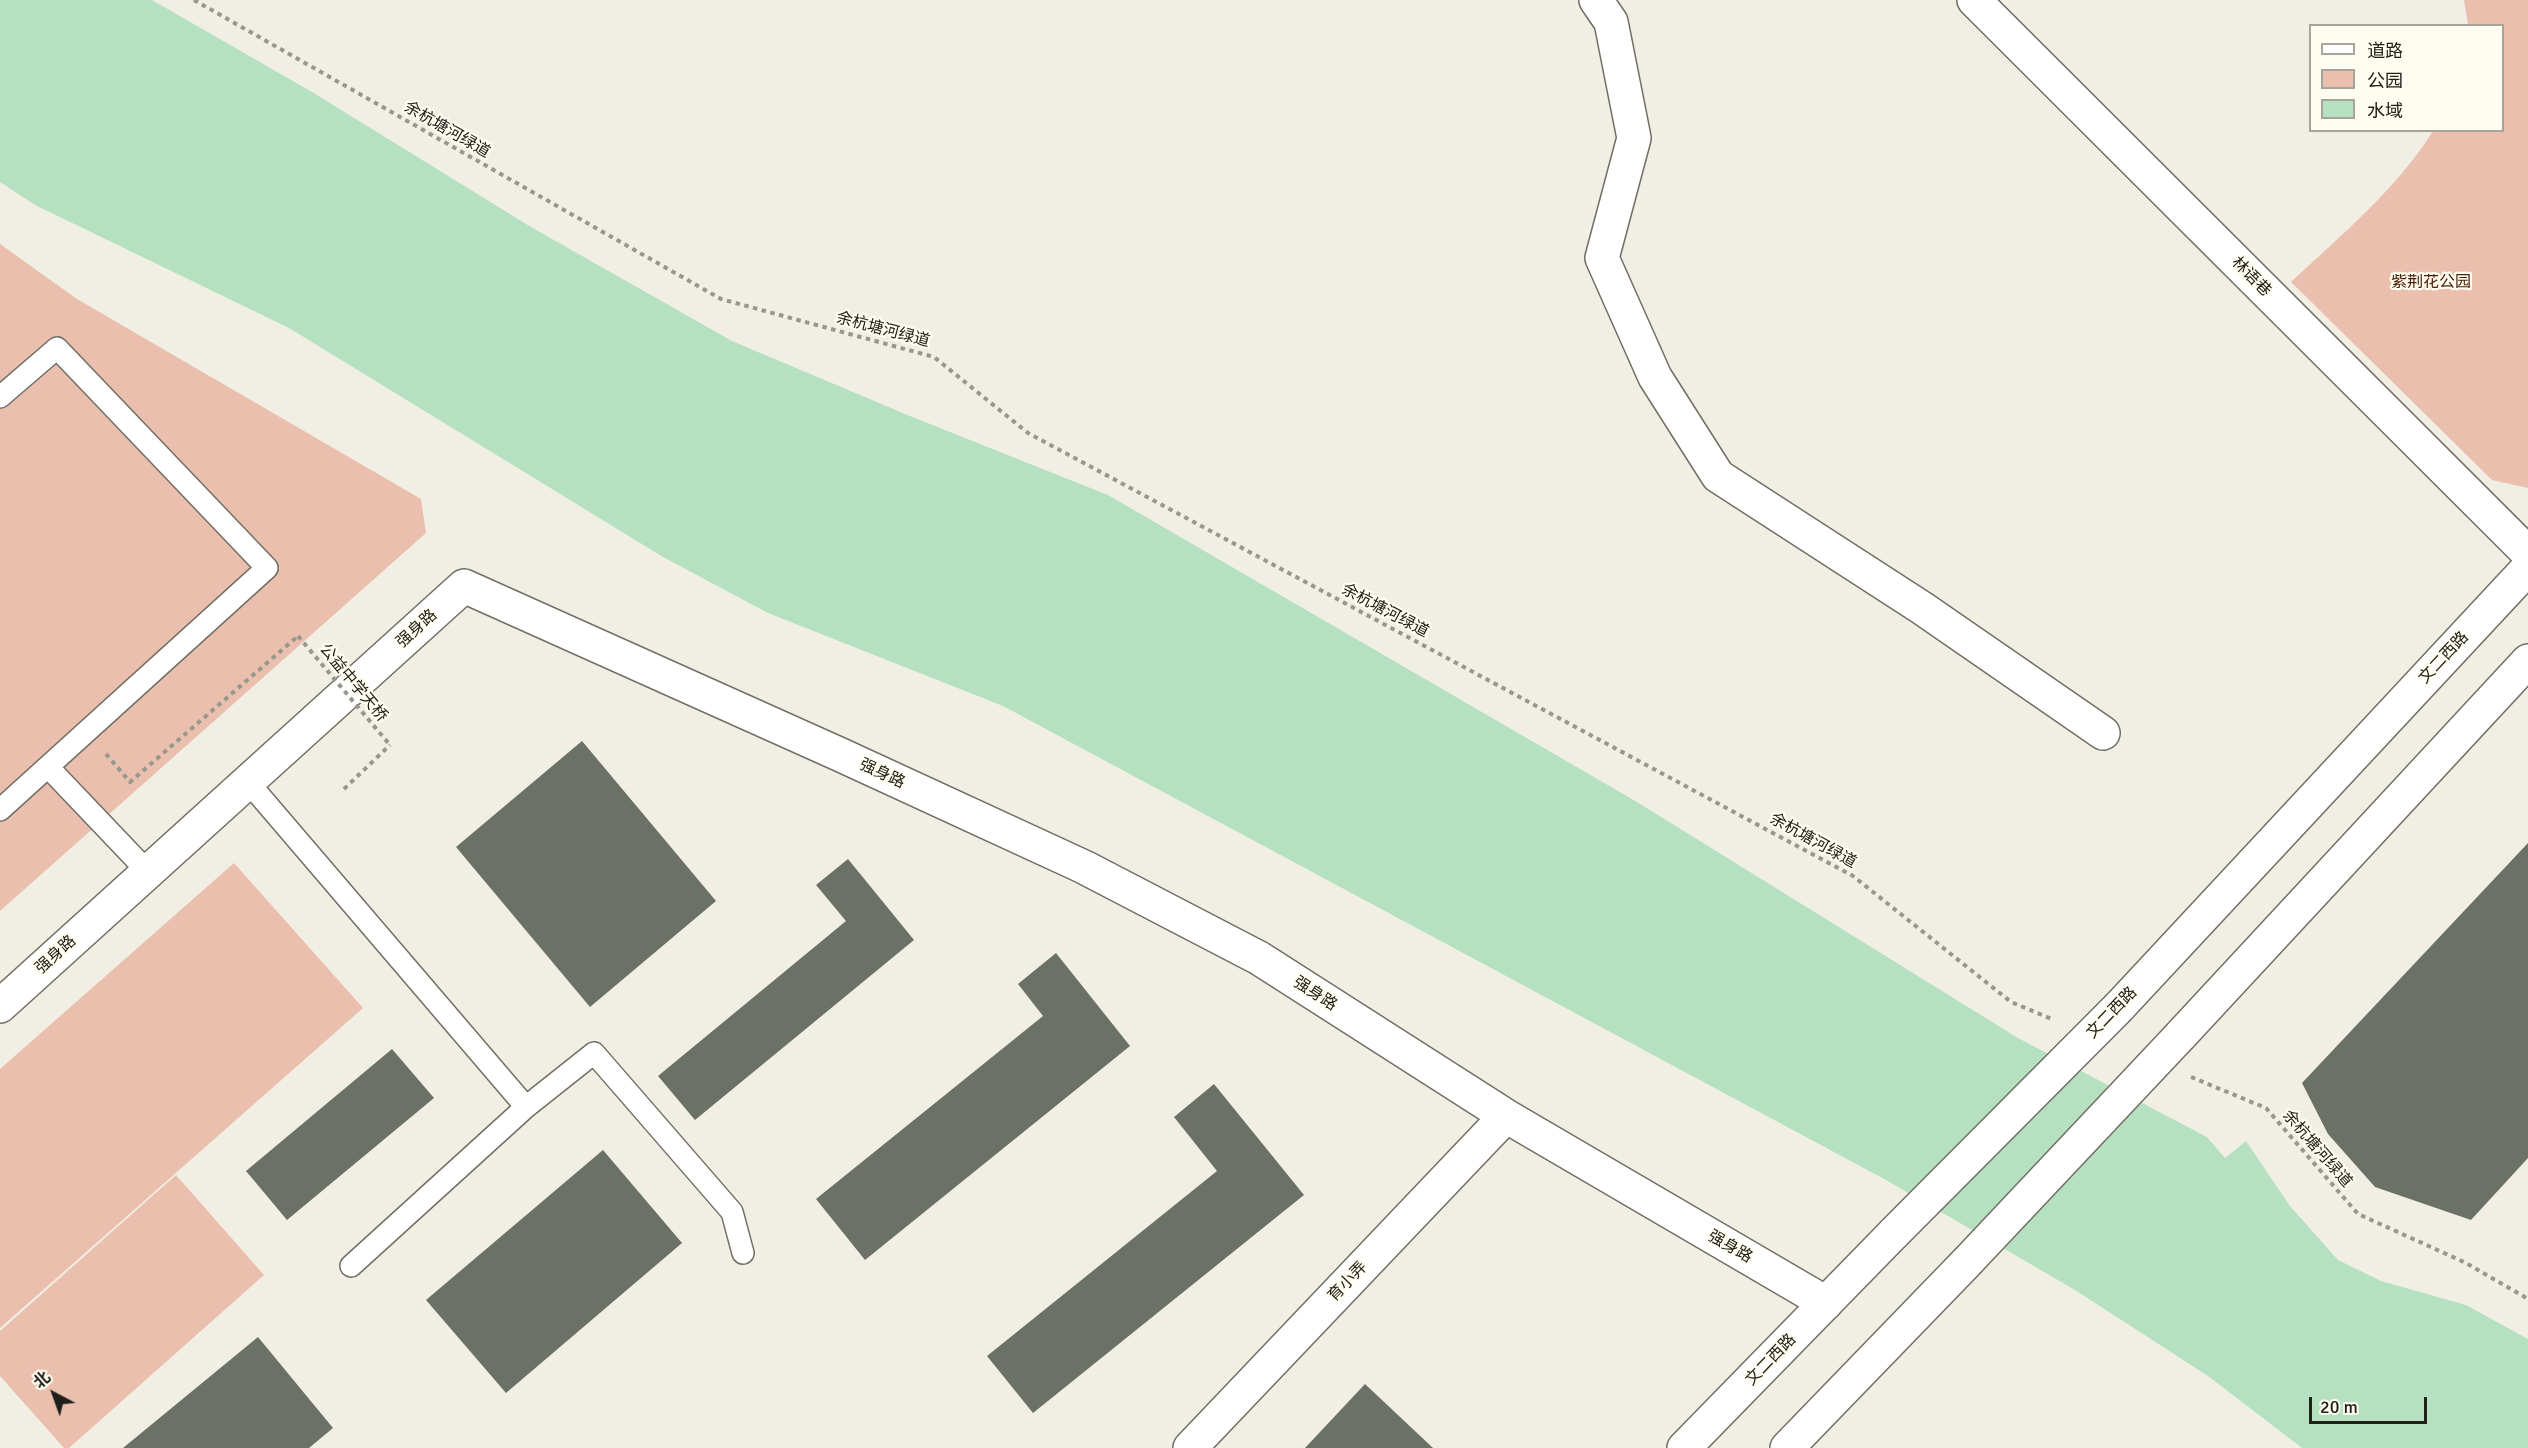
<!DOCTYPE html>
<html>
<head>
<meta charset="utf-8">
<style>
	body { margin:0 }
	#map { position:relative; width:2528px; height:1448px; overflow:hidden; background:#f1efe3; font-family:Signika,"Noto Sans SC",sans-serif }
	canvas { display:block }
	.legend { position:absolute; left:2309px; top:24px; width:195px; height:108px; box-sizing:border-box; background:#fffdf0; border:2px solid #a6a59b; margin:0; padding:8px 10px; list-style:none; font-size:18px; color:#20201b }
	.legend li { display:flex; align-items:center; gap:12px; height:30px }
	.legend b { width:30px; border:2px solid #a6a59b }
	.north { position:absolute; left:24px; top:1364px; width:60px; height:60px; -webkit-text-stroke:4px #fffdf0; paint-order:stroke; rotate:319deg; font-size:16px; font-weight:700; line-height:24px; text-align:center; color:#20201b }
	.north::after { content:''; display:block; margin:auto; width:21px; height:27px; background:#20201b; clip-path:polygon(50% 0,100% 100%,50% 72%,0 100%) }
	.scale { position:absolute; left:2309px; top:1397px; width:118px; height:27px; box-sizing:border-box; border:3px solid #20201b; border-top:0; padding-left:8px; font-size:18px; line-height:21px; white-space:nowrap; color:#20201b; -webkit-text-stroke:4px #fffdf0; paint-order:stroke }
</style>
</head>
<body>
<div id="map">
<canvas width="2528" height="1448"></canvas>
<ul class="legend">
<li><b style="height:8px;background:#fff"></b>道路</li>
<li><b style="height:16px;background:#eabfad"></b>公园</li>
<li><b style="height:16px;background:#b6e1c1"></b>水域</li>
</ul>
<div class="north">北</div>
<div class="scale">20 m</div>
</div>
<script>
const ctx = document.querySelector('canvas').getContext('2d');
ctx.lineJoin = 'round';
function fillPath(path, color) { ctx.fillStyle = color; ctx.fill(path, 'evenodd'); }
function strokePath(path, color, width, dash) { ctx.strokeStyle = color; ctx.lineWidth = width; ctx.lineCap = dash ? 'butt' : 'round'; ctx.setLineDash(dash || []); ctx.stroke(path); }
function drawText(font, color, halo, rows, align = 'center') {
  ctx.font = font + ' Signika,"Noto Sans SC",sans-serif'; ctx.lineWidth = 4.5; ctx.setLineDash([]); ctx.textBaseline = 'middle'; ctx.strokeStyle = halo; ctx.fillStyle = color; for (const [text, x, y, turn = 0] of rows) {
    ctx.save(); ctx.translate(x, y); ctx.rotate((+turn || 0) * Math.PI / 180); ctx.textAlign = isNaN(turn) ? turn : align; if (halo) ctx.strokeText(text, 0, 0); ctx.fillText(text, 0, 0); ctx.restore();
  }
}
const green = new Path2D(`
	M2464,0h64v488l-36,-8 -201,-198c50,-47 105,-92 142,-151l69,-1v-104l-34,-1z
	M0,244l77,55 344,200 5,34 -426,378z
	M234,863l129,145 -363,320v-259z
	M176,1175l88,100 -195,173h-5l-64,-72v-45z`);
const water = new Path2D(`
	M0,0h152l160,92 219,135 201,114 178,75 198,79 529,307 381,236 189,99 18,21 21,-17 44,65 48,54 43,21 85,24 62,34v109h-226l-94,-72 -133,-86 -189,-110 -883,-474 -235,-93 -105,-56 -374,-229 -254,-123 -35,-23z`);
const building = new Path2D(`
	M582,741l134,160 -126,106 -134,-160z
	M2528,843v315l-57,62 -96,-33 -47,-53 -26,-51z
	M848,859l66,81 -219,180 -37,-44 188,-155 -30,-36z
	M1056,953l74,93 -265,214 -49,-61 227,-183 -25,-32z
	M392,1049l42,49 -147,122 -41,-49z
	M1214,1084l90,111 -271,218 -46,-57 230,-185 -43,-54z
	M603,1150l79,93 -176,150 -80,-93z
	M258,1337l75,91 -24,20h-186z
	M1365,1384l68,64h-128z`);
const path = new Path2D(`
	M194,0l527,299 213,58 94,76 825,443 158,126 43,18
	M106,754l24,28 168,-146
	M344,789l46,-44
	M2191,1077l75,31 92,106 106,48 64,37`);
const service = new Path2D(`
	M0,397l57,-49 210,220 -267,242
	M48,767l100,105
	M248,782l278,325
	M351,1266l175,-159 68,-54 138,159 11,41`);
const minor = new Path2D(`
	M1596,0l15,22 23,116 -32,120 53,119 63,99 204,132 181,125
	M1974,0l554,553
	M0,1006l464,-420 377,169 243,112 175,91 247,158 320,187
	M1190,1448l316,-332`);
const secondary = new Path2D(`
	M2119,1007l409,-439
	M2180,1036l348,-375
	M1684,1448l211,-216
	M1787,1448l180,-186`);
const pathBridge = new Path2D(`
	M298,636l92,109`);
const secondaryBridge = new Path2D(`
	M1895,1232l224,-225
	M1967,1262l213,-226`);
const streetNames = [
	["余杭塘河绿道",447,130,30],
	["林语巷",2251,277,45],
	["余杭塘河绿道",883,330,15],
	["余杭塘河绿道",1385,611,28],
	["强身路",417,629,-42],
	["文二西路",2444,658,-47],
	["公益中学天桥",353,683,50],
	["强身路",882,774,25],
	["余杭塘河绿道",1813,841,29],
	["强身路",56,955,-42],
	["强身路",1315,994,33],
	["文二西路",2112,1013,-46],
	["余杭塘河绿道",2317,1149,49],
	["强身路",1730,1247,30],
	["育小弄",1348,1282,-46],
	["文二西路",1771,1360,-46]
];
const parkNames = [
	["紫荆花公园",2431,283]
];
fillPath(green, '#eabfad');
fillPath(water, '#b6e1c1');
fillPath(building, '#6c7167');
strokePath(service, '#716f64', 24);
strokePath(minor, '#716f64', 36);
strokePath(secondary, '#716f64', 36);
strokePath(path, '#98978e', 4, [4.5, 4.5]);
strokePath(service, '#fff', 21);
strokePath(minor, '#fff', 33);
strokePath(secondary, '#fff', 33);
strokePath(secondaryBridge, '#716f64', 36, []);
strokePath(pathBridge, '#98978e', 4, [4.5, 4.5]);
strokePath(secondaryBridge, '#fff', 33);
drawText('16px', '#20201b', '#fffdf0', streetNames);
drawText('16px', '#4c200a', '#fffdf0', parkNames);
</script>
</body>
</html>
